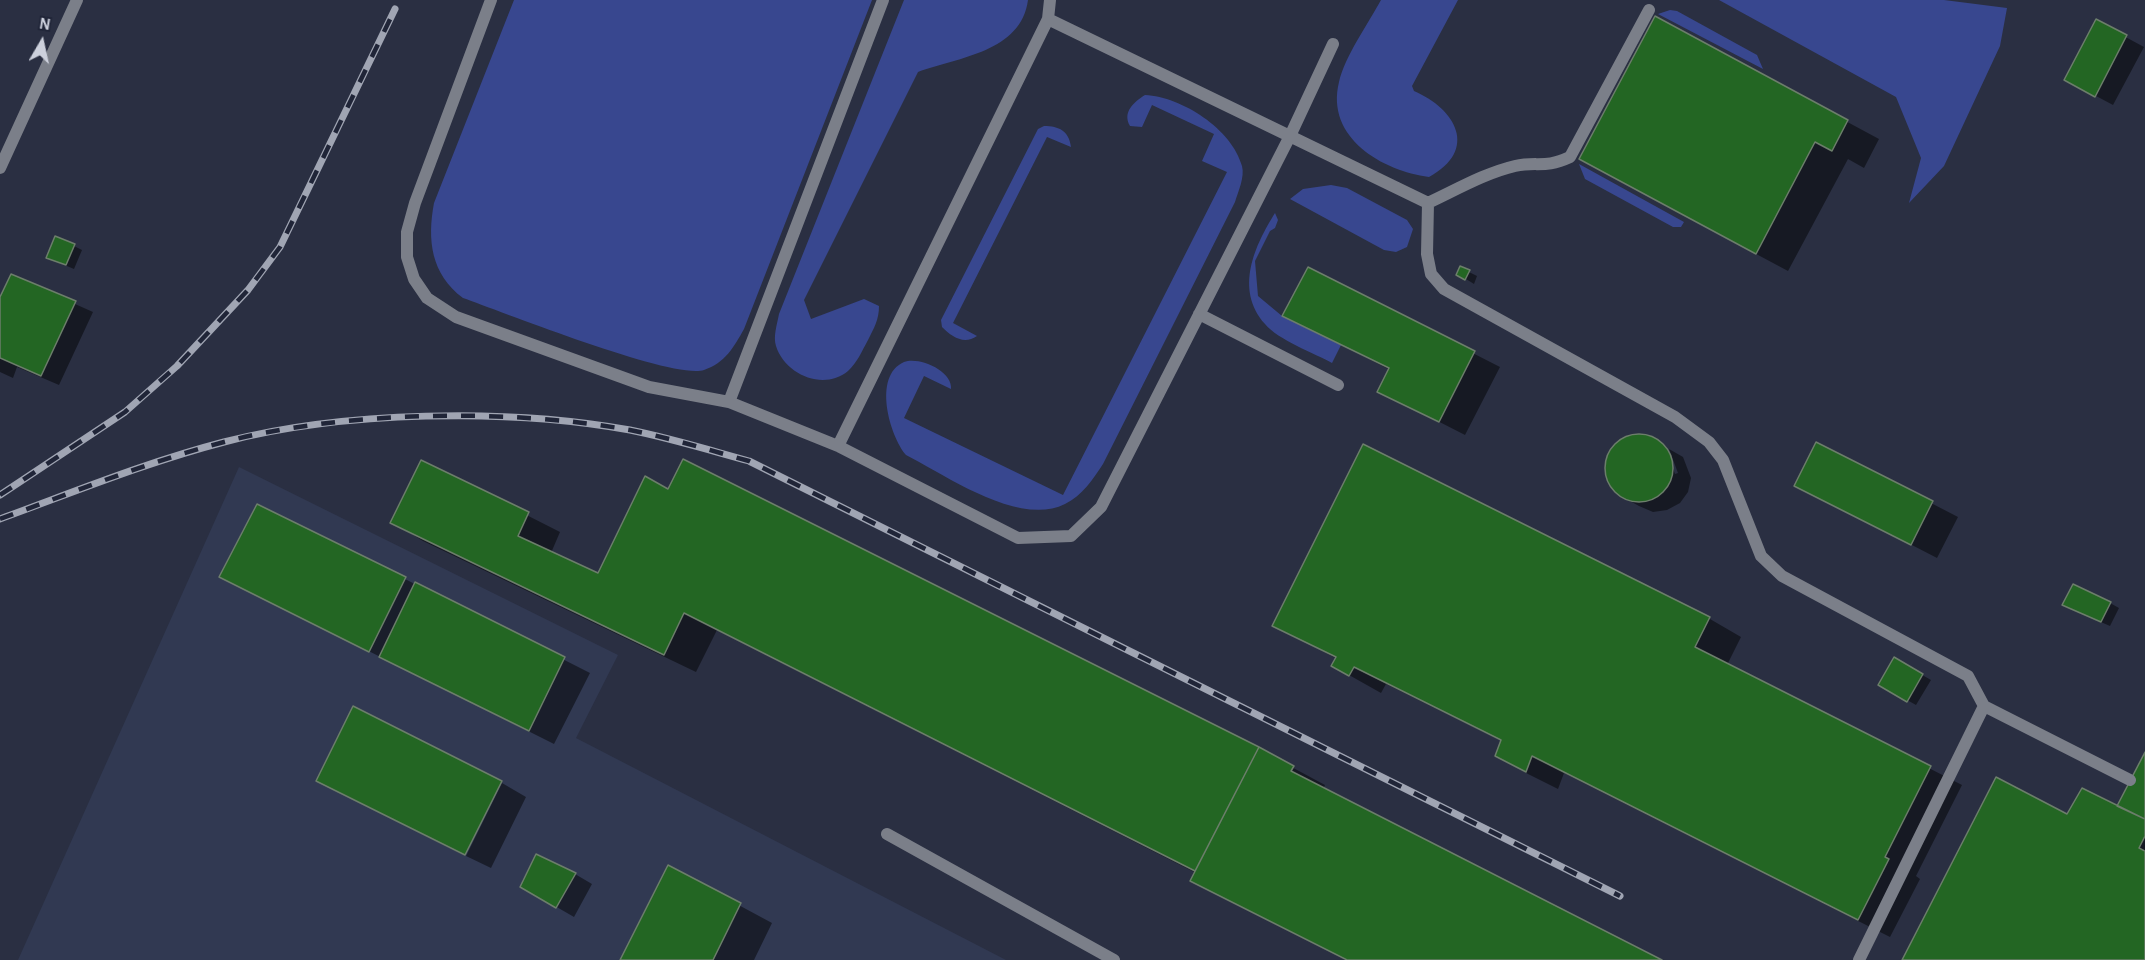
<!DOCTYPE html>
<html>
<head>
<meta charset="utf-8">
<style>
	body { margin:0 }
	#map { position:relative; width:2145px; height:960px; overflow:hidden; background:#2a2f42; font-family:"Alegreya Sans",sans-serif }
	canvas { display:block }
	.north { position:absolute; left:12px; top:12px; width:60px; height:60px; -webkit-text-stroke:4px #202538; paint-order:stroke; rotate:9deg; font-size:16px; font-weight:700; line-height:24px; text-align:center; color:#cdd1dd }
	.north::after { content:''; display:block; margin:auto; width:21px; height:27px; background:#cdd1dd; clip-path:polygon(50% 0,100% 100%,50% 72%,0 100%) }
</style>
</head>
<body>
<div id="map">
<canvas width="2145" height="960"></canvas>
<div class="north">N</div>
</div>
<script>
const ctx = document.querySelector('canvas').getContext('2d');
ctx.lineJoin = 'round';
function fillPath(path, color) { ctx.fillStyle = color; ctx.fill(path, 'evenodd'); }
function strokePath(path, color, width, dash) { ctx.strokeStyle = color; ctx.lineWidth = width; ctx.lineCap = dash ? 'butt' : 'round'; ctx.setLineDash(dash || []); ctx.stroke(path); }
const built = new Path2D(`
	M239,467l379,188 -42,83 430,222h-988z`);
const green = new Path2D(`
	M514,0h358l-128,329c-10,18 -19,34 -40,41 -31,10 -201,-58 -241,-72 -32,-24 -36,-58 -29,-95z
	M904,0h124c-7,52 -69,57 -110,72l-114,228 7,19 53,-20 15,7c0,14 -5,22 -11,34 -6,11 -11,23 -20,31 -24,20 -63,4 -72,-25 -3,-10 1,-21 3,-32z
	M1381,0h77l-46,86 2,5c42,18 65,59 15,86 -46,-6 -104,-39 -90,-95 6,-26 29,-58 42,-82z
	M1719,0h225l63,8 -7,38 -56,120 -35,37 12,-45 -25,-61z
	M1670,10l7,1 80,44 6,14 -105,-55z
	M1145,95c37,2 87,34 97,71 3,11 -4,26 -7,36l-132,262c-10,15 -21,32 -38,40 -46,23 -118,-28 -159,-49 -16,-19 -34,-79 -2,-93 15,-6 49,9 47,27l-27,-13 -20,42 159,77 164,-323 -25,-11 12,-27 -62,-29 -10,22 -12,-1c-8,-14 4,-24 15,-31z
	M1044,126c15,0 25,5 27,21l-24,-10 -94,186 24,13c-13,9 -25,1 -35,-9l-1,-7 97,-191z
	M1579,164l105,58 -3,5h-8l-88,-48z
	M1331,185l16,3 60,32 6,9 -6,18 -11,5 -12,-2 -94,-51 13,-10z
	M1275,213l3,7 -3,8 -5,3 -15,30 3,35 24,20 59,29 -9,18c-18,-10 -54,-23 -67,-39 -31,-35 -10,-79 10,-111z`);
const shadow = new Path2D(`
	M1656,19l223,120 -15,29 -16,-9 -60,112 -176,-94z
	M2096,21l48,26 -31,58 -30,-16z
	M74,246l8,4 -8,19 -26,-11z
	M1308,269l192,98 -35,68 -86,-44 11,-21 -106,-55z
	M1469,272l8,4 -3,8 -16,-10z
	M12,276l81,36 -34,73 -42,-18 -4,11 -13,-6v-71z
	M1635,435l11,1 19,11 10,27 3,-1 -9,-24 14,8 8,21 -3,14 -8,11 -13,7 -14,2 -14,-6 -18,-10 -10,-11 -5,-14 2,-14 7,-12z
	M1817,444l141,73 -21,41 -141,-73z
	M1363,446l347,173 31,18 -14,28 235,120 -46,91 4,3 -30,58 -326,-164 -6,16 -30,-15 -31,-19 5,-14 -116,-57 -5,9 -48,-27 4,-7 -63,-34z
	M422,462l138,70 -9,21 47,22 71,-84 589,258 67,36 -2,4 336,171h-313l-154,-80 4,-7 -479,-243 -21,42 -273,-131 -31,-19z
	M221,577l184,2 185,94 -36,71z
	M2110,603l9,5 -9,18 -37,-16z
	M1894,659l37,21 -15,25 -36,-20z
	M2145,756v204l-77,-144 50,-8z
	M318,781l182,1 -36,73z
	M502,783l24,14 -35,71 -25,-12z
	M668,867l104,56 -18,37h-132z
	M575,874l17,10 -18,33 -52,-30z`);
const building = new Path2D(`
	M1655,16l193,104 -16,31 -17,-9 -59,112 -177,-95z
	M2096,19l31,16 -32,62 -31,-17z
	M55,236l20,8 -9,21 -20,-7z
	M1460,266l10,4 -5,10 -9,-5z
	M1308,267l167,84 -36,71 -62,-30 12,-24 -107,-52z
	M11,274l65,27 -35,75 -41,-18v-61z
	M1605 468a34 34 0 1 1 68 0a34 34 0 1 1-68 0Z
	M1816,442l117,59 -22,44 -117,-59z
	M1363,444l347,173 -15,30 236,119 -46,91 4,2 -31,61 -326,-164 -6,16 -31,-16 6,-16 -147,-73 -5,9 -18,-10 5,-9 -64,-31z
	M683,459l576,288 -64,124 -511,-258 -20,42 -274,-132 31,-63 108,52 -11,24 80,37 47,-97 23,13z
	M257,504l149,73 -37,75 -150,-75z
	M415,582l150,75 -36,74 -150,-74z
	M2073,584l38,18 -10,20 -39,-17z
	M1894,657l29,17 -16,28 -29,-17z
	M353,706l149,75 -37,74 -149,-74z
	M1259,747l35,19 -3,5 371,189h-315l-157,-79z
	M2145,752v67l-28,-13z
	M1996,777l71,37 15,-26 63,31v17l-6,12 6,3v109h-243z
	M536,854l40,19 -20,35 -36,-21z
	M668,865l73,38 -28,57h-93z`);
const lane = new Path2D(`
	M491,0l-76,203 -8,29v25l7,22 13,19 29,19 193,70 80,15 109,44 210,-427 2,-19
	M1048,19l380,184
	M1428,203l-1,51 4,20 13,15 231,128 34,25 14,18 38,96 21,20 186,100 16,30
	M1428,203c28,-13 57,-30 87,-37 23,-5 29,3 55,-9l79,-147
	M1199,314l139,71
	M729,402l154,-402
	M838,446l180,92 53,-2 30,-29 189,-371 43,-92
	M887,834l227,126
	M1859,960l125,-254 146,74`);
const street = new Path2D(`
	M0,168l77,-168`);
const rail = new Path2D(`
	M0,495l125,-83 52,-46 71,-76 32,-43 115,-238
	M0,519c74,-27 147,-57 224,-77 118,-31 285,-34 406,-12 40,8 79,20 119,31l871,435`);
fillPath(built, '#313952');
fillPath(green, '#38478f');
fillPath(shadow, '#0007');
fillPath(building, '#236623');
strokePath(building, '#6c7e6b', 1.5);
strokePath(lane, '#7b7f89', 12);
strokePath(street, '#7b7f89', 12);
strokePath(rail, '#a0a5b3', 7);
strokePath(rail, '#202538', 4.5, [14]);
</script>
</body>
</html>
